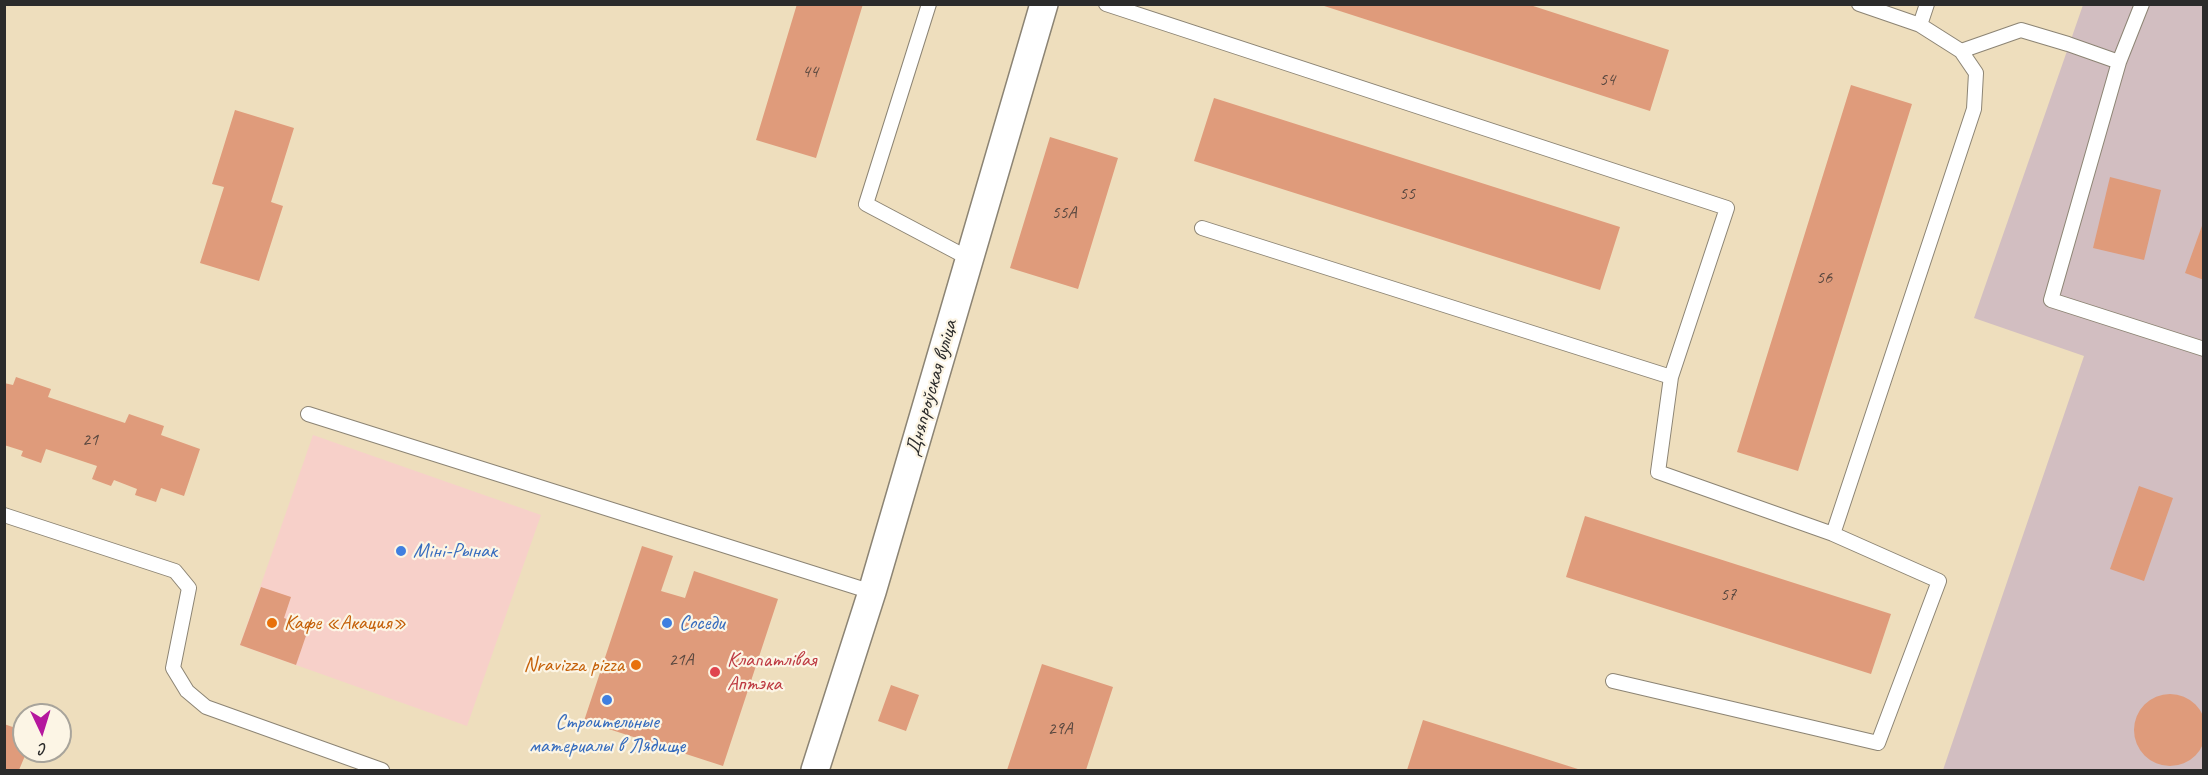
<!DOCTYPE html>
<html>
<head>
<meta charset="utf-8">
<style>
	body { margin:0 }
	#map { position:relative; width:2208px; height:775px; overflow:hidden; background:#eedebd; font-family:Caveat,sans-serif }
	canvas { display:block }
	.frame { position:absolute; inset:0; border:6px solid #2b2b2b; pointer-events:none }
	.north { position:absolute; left:12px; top:703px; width:60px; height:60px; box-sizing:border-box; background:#fcf5e5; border:2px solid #a8a49b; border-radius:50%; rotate:176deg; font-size:16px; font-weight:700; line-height:24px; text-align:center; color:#2b2b2b }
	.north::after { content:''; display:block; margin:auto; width:21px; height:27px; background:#b5179e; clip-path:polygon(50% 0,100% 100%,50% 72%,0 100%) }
</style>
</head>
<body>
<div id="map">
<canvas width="2208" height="775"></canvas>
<div class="frame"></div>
<div class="north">С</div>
</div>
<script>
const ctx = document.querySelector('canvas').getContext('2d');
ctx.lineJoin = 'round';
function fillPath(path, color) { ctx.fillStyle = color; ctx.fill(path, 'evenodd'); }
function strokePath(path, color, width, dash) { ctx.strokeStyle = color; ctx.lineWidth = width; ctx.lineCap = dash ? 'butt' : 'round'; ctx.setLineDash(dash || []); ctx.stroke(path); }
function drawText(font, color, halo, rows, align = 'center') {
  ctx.font = font + ' Caveat,sans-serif'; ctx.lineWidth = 4.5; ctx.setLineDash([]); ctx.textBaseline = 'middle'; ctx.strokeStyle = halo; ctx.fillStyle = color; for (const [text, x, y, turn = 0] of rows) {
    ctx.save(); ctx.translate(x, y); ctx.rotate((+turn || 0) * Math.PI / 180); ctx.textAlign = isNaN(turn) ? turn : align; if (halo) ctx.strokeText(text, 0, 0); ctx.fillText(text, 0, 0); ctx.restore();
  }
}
const built = new Path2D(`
	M313,435l228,80 -74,211 -227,-81z`);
const industrial = new Path2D(`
	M2083,5h120v765h-260l141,-414 -110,-38z`);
const building = new Path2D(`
	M797,4h66l-47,154 -60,-18z
	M1318,4h209l142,46 -19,61z
	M1851,85l61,19 -114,367 -61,-19z
	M1214,98l406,129 -20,63 -406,-129z
	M235,110l59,18 -23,74 12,4 -24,75 -59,-18 24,-76 -12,-3z
	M1050,137l68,21 -40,131 -68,-21z
	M2110,177l51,13 -17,70 -51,-12z
	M2203,223h1v57l-19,-7z
	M16,377l35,12 -3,8 77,26 4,-9 35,12 -3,9 39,14 -16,47 -23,-8 -5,14 -21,-7 2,-6 -23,-9 -3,6 -19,-7 5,-13 -51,-17 -5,14 -20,-7 2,-5 -19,-6v-62l9,2z
	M2139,486l34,12 -29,83 -34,-12z
	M1585,516l306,98 -20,60 -305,-97z
	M642,546l31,10 -12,35 24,7 9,-27 84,28 -55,167 -139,-45z
	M261,587l30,10 -7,21 25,9 -13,38 -56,-20z
	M1042,664l71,23 -27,83h-79z
	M891,685l28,10 -13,36 -28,-10z
	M2134 730a36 36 0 1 1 72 0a36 36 0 1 1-72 0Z
	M1423,720l158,50h-174z
	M4,724l20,7v20h3l-8,19h-15z`);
const lane = new Path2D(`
	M929,4l-63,200 104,55
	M1106,4l621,204 -56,169 -13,95 175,62 141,-425 2,-36 -15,-22 -41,-26
	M1859,4l61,21 7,-21
	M2142,4l-23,58 -68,238 153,49
	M1961,51l60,-21 47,14 51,18
	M1202,228l469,149
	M308,414l564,178
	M4,515l171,56 14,17 -16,80 14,23 19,16 176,63
	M1613,681l265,62 61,-162 -106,-47`);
const street = new Path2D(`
	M815,770l57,-178 172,-588`);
const markers = [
	[401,551,6,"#3f7fe0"],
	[272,623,6,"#e8710a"],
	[667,623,6,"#3f7fe0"],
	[636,665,6,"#e8710a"],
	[715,672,6,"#e0444e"],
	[607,700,6,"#3f7fe0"]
];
const numberNames = [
	["44",810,72],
	["54",1607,80],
	["55",1407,194],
	["55А",1064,213],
	["56",1824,278],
	["21",90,440],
	["57",1728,595],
	["21А",681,660],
	["29А",1060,729]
];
const streetNames = [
	["Дняпроўская вуліца",932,388,-74]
];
const shopNames = [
	["Міні-Рынак",413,551],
	["Соседи",679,623],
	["Строительные",607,722,"center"],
	["материалы в Лядище",607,746,"center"]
];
const foodNames = [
	["Кафе «Акация»",284,623],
	["Nravizza pizza",624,665,"right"]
];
const healthNames = [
	["Клапатлівая",727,660],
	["Аптэка",727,684]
];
fillPath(built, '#f7d0c9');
fillPath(industrial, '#d2bec1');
fillPath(building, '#df9b7b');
strokePath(lane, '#8c8474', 16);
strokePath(street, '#8c8474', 30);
strokePath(lane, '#fff', 14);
strokePath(street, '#fff', 27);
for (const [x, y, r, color] of markers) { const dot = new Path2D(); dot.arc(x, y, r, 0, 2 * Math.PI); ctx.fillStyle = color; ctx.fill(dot); strokePath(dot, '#fcf5e5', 2); }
drawText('18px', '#58473f', null, numberNames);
drawText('21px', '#2b2b2b', '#fcf5e5', streetNames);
drawText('21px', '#366cbe', '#fcf5e5', shopNames, 'left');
drawText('21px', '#c56008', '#fcf5e5', foodNames, 'left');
drawText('21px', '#be3a42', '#fcf5e5', healthNames, 'left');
</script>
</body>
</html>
